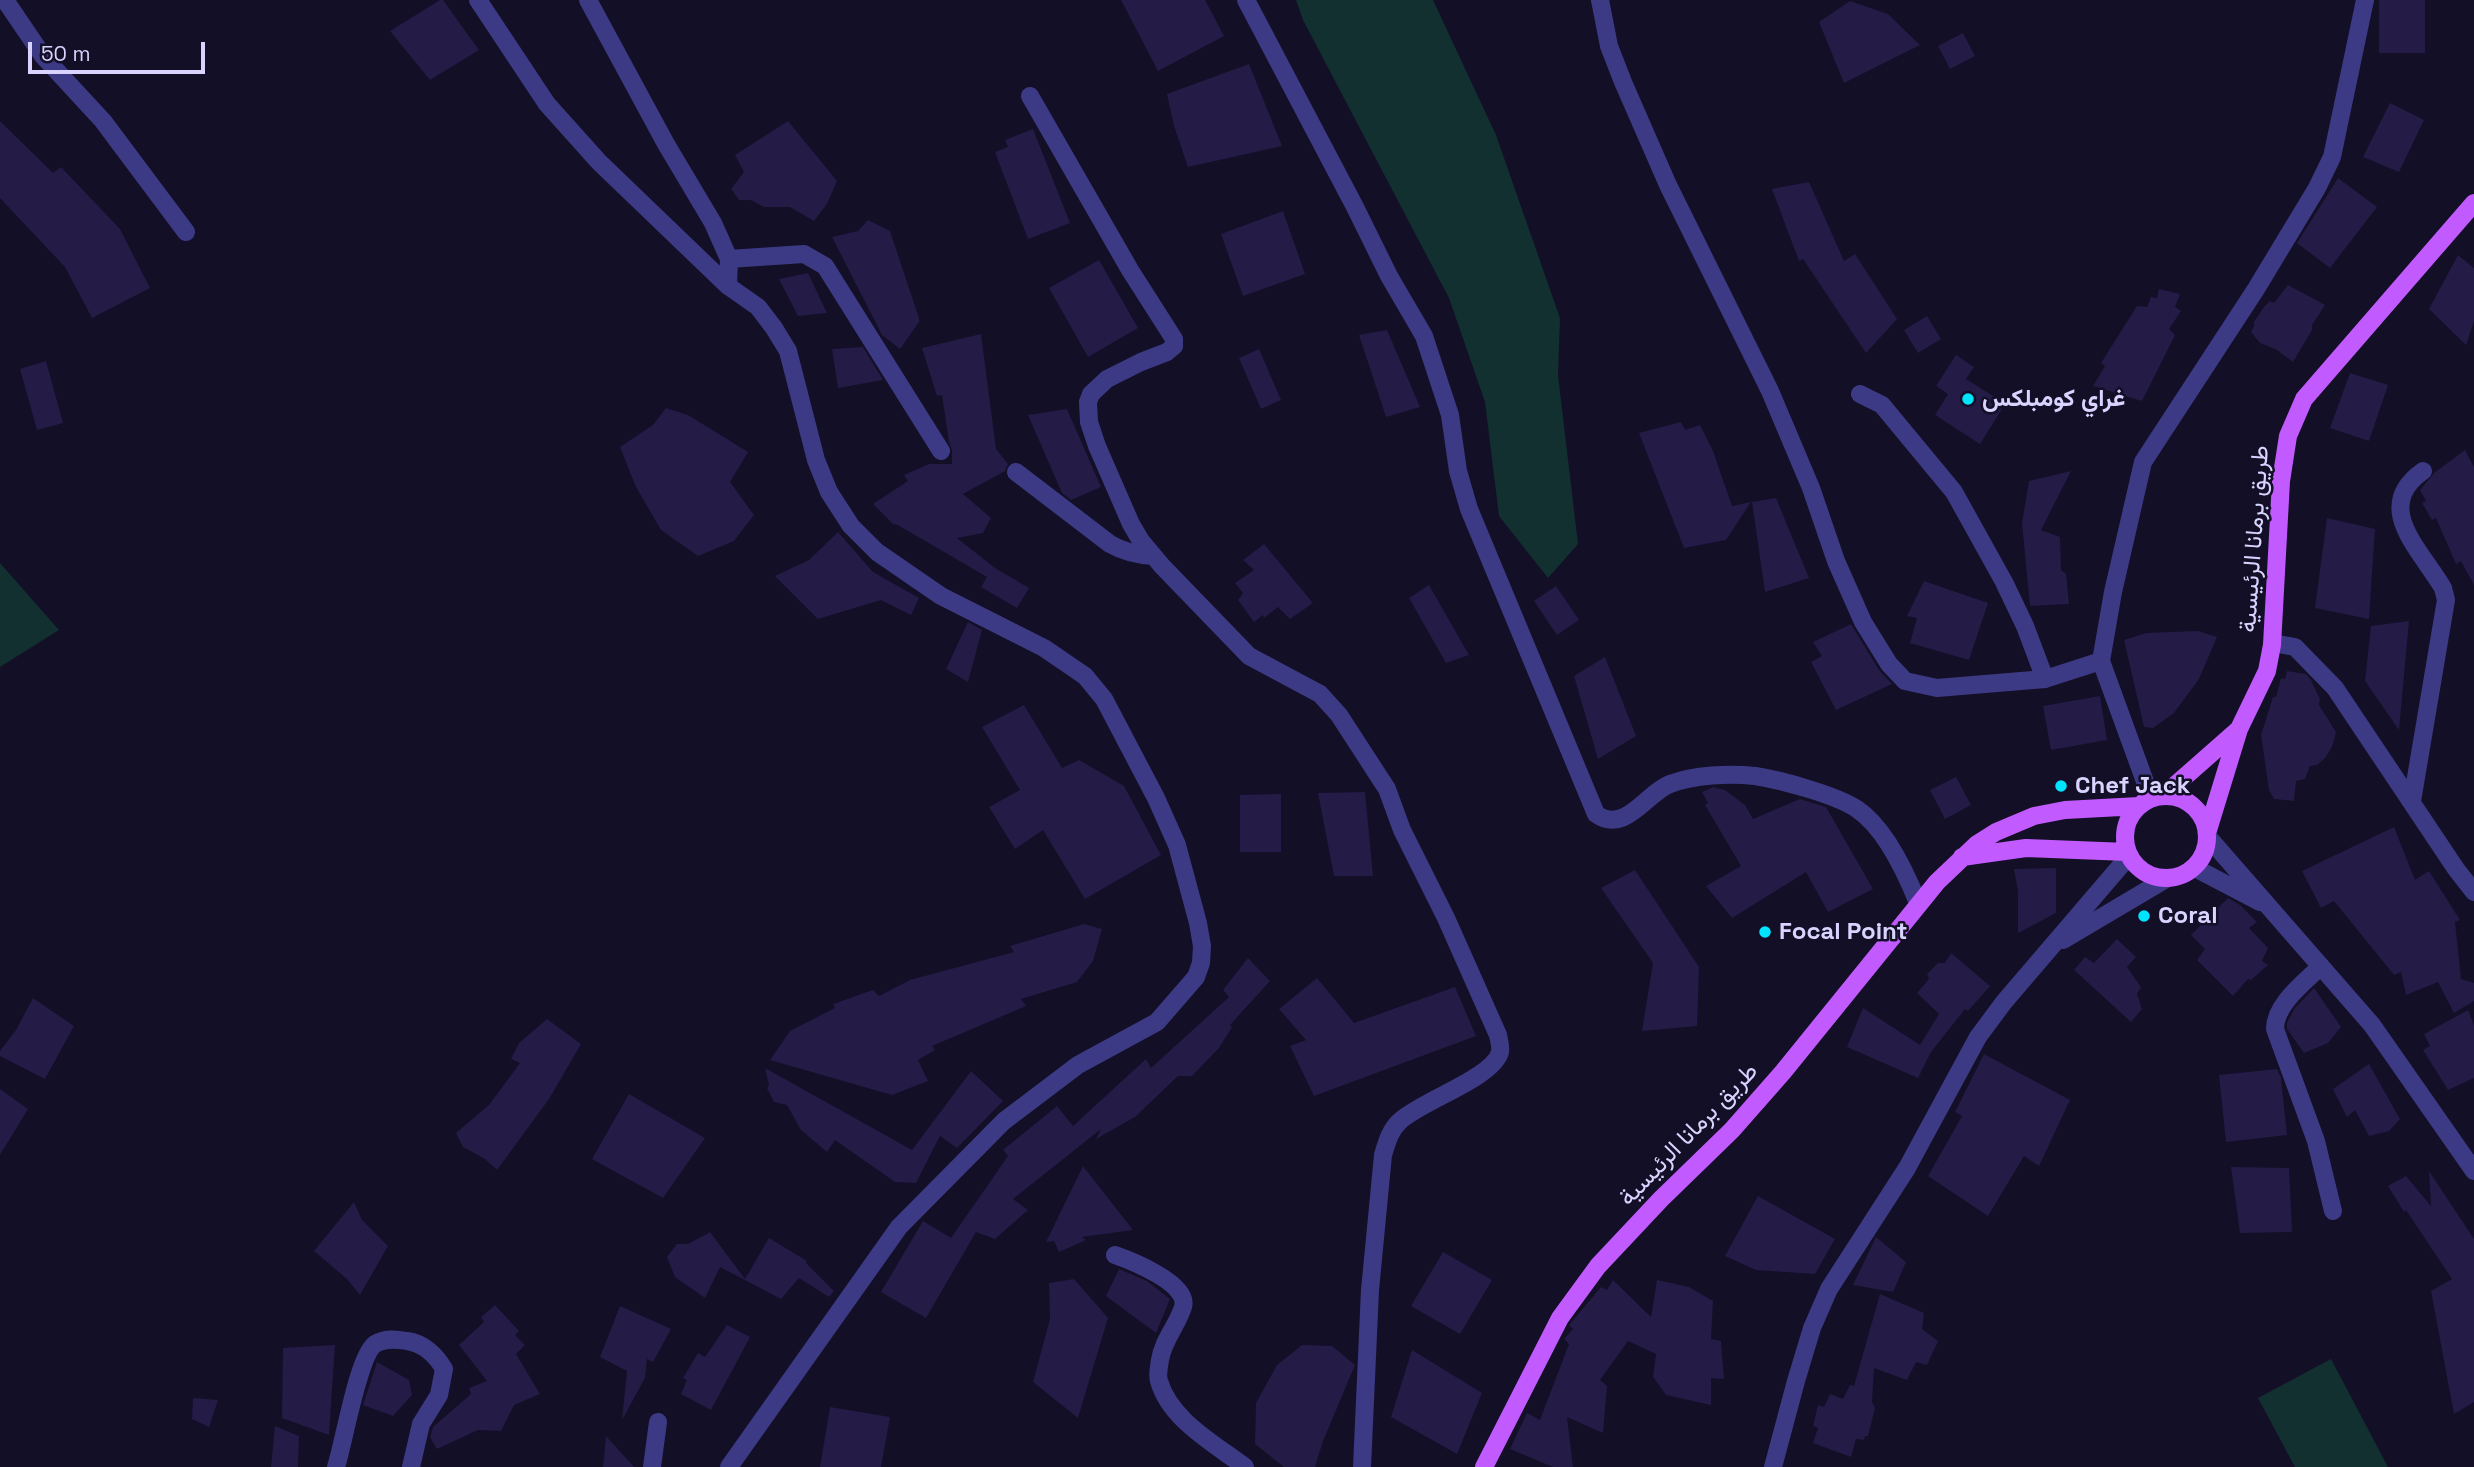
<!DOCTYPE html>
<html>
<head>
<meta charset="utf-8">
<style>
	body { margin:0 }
	#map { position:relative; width:2474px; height:1467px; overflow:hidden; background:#130f26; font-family:"Space Grotesk",sans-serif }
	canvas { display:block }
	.scale { position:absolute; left:28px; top:42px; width:177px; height:32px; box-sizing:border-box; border:4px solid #d9d4ff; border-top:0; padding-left:9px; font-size:21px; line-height:24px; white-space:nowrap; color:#d9d4ff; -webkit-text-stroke:5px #130f26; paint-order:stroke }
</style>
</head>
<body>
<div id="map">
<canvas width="2474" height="1467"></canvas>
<div class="scale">50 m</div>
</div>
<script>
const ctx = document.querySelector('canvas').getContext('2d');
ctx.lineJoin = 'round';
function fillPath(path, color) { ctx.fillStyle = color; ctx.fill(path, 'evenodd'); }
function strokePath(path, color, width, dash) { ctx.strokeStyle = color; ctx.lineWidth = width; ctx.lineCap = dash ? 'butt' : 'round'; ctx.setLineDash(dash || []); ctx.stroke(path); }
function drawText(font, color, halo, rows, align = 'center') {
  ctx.font = font + ' "Space Grotesk",Vazirmatn,sans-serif'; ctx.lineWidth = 5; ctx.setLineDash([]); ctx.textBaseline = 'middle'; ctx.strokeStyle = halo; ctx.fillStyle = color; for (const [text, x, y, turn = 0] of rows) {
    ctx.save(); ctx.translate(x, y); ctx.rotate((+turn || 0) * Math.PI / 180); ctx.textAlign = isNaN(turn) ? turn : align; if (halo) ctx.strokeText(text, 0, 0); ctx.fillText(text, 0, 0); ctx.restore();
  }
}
const green = new Path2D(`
	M1296,0h137l63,135 64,183 -2,57 20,169 -30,34 -49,-62 -14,-114 -36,-104 -146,-278z
	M0,563l59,67 -59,37z
	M2331,1359l57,108h-93l-37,-69z`);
const building = new Path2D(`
	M440,0h3l36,50 -49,30 -40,-49z
	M1121,0h84l19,36 -66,35z
	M2379,0h46v53h-46z
	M1850,1l38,13 32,31 -76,38 -25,-61z
	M1963,33l12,23 -25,13 -12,-23z
	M1249,64l33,82 -94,21 -14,-41 -7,-32z
	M2390,103l34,17 -25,52 -36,-15z
	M0,121l53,52 8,-6 59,62 30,59 -58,30 -27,-51 -65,-69z
	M788,121l49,60 -10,23 -13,17 -24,-14h-26l-13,-7h-12l-8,-11 13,-17 -9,-17z
	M1033,129l37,94 -42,16 -33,-87 13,-5 -3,-7z
	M2338,178l39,29 -47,61 -33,-25z
	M1809,182l35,79 11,-7 42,65 -31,34 -63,-94 -4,2 -27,-72z
	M1283,211l22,63 -62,22 -22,-62z
	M868,220l22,11 29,87v4l-19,27 -18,-14 -50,-98 26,-6z
	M2458,255l16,13v53l-8,24 -37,-36z
	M1099,260l39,68 -50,29 -39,-69z
	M808,273l19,40 -29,3 -19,-37z
	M2288,285l37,20 -13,20v5l-19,32 -16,-12 -17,-7 -9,-11 3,-6v-4l10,-15 6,-6 4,2z
	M2159,289l21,5 -5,13 6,4 -12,18 6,6 -33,66 -49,-15 12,-20 -4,-3 36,-57 10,1 4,-10 6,1z
	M1927,316l14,23 -23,14 -14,-23z
	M1387,330l33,77 -34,10 -27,-82z
	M981,334l15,115 12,15 -3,7 -42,23 28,24 -8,15 -26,5 38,30 34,20 -12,20 -36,-21 6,-10 -91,-53 -2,1 -21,-21 35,-23 -4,-6 25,-11h23v-14l-3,-8 -7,-47 -5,1 -15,-48z
	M863,347l20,33 -45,8 -6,-39z
	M1259,349l22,51 -20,9 -22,-51z
	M1956,355l18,12 -8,12 27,17 -3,6 12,7 -22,35 -45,-29 13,-21 -12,-8z
	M46,361l17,62 -26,7 -17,-61z
	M2350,373l38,12 -19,56 -39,-13z
	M666,408l22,7 60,37 -18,30 24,33 -20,26 -36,15 -37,-26 -25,-43 -16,-40 33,-22z
	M1067,409l34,78 -30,13 -9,-7 -34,-78z
	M1681,422l4,8 15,-5 13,26 19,55 19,-4 -25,38 -42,8 -45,-115z
	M2465,450l9,17v118l-13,-24 -5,3 -20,-46 -4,2 -10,-17 4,-2 -6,-11 14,-17z
	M2071,471l-30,59 19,7 1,33 5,4 3,30 -39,2 -8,-83 7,-42z
	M1776,498l33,80 -44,14 -13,-90z
	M2327,518l48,11 -6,90 -54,-11z
	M838,532l35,40 46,26 -8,17 -30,-15 -63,19 -43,-43 34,-16z
	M1264,544l49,59 -23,16 -12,-12 -14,11 -1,-3 -9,7 -16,-22 5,-7 -8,-10 19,-13 -11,-10z
	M1924,581l64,22 -19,57 -59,-17 7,-25 -10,-2z
	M1429,585l40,70 -23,8 -37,-65z
	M1556,586l23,34 -22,15 -23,-34z
	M2409,621l-10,109 -34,-49 6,-55z
	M968,622l14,8 -14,52 -22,-13z
	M1851,624l28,46 13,14 -56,26 -25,-48 11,-6 -9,-14z
	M2198,631l19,6 -18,42 -25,34 -21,15 -9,-1 -20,-87 22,-7z
	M1605,657l31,79 -38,23 -24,-83z
	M2287,671l19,3 5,6 9,19 -1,6 17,27 -4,15 -7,11 -8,7 -7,1 -5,13 -9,2 -2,20 -20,-2 -5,-9 -8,-55 12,-38h3l5,-19 4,1z
	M2100,696l7,44 -56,10 -8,-44z
	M1024,705l38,63 17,-8 45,26 37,69 -76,44 -42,-69 -28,19 -26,-42 31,-17 -38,-63z
	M1956,777l15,28 -26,14 -15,-29z
	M1713,787l12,3 20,15 8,14 47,-20 26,8 47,82 -45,23 -22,-40 -74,46 -26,-32 35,-20 -36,-61 3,-2 -6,-11z
	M1365,792l8,84h-39l-16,-83z
	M1281,794v58h-41v-57z
	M2394,827l21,53 14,-9 31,49 -5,2 6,57 13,4v18l-20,12 -16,-31 -32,13 -5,-23 -7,3 -60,-74 -13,7 -19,-37z
	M2056,868v45l-38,20v-42l-4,-22z
	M1635,870l64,97 -2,59 -55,5 11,-68 -52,-75z
	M2228,898l12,7 17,17 -8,6 19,20 -6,13 6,4 -17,15 -3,-1 -15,17 -36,-36 8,-11 -14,-14z
	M1084,924l18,5 -9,32 -16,21 -56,17 5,7 -94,40 3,4 -17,10 10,21 -36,14 -122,-35 20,-29 45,-23 -2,-4 40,-14 6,6 31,-16 104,-28 -4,-6z
	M2117,939l19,18 -9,10 14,20 -4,7 5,15 -11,13 -57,-52 11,-13 9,6z
	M1951,953l39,33 -22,25 -3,-2 -34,43 -13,26 -71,-31 16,-39 57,37 19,-31 -22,-21 12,-14 -2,-5 11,-11h7z
	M1248,958l22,23 -40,44 2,2 -13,21 -27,28h-14l-43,41 -39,22 5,-10 -88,70 15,11 -33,29 -19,-7 -50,86 -45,-26 42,-71 28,17 57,-82 -5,-6 54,-44 16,20 73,-67 5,9 78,-71 -6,-7z
	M1317,978l37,45 101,-36 21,49 -162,60 -24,-50 16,-6 -27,-31z
	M2314,988l27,39 -13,16 -24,10 -17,-24v-6l7,-14z
	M33,998l41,28 -29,53 -45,-23v-5l16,-21z
	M2468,1010l6,15v53l-26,12 -25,-40 7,-4 -6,-12z
	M547,1019l34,25 -32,55 -52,71 -12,-11 -22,-12 -7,-14 33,-28 31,-42 -9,-4 8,-16z
	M1984,1054l86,46 -31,66 -15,-10 -36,60 -60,-40 34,-60 -7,-4z
	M2369,1064l31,55 -11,12 -20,5 -14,-26 -8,7 -14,-28z
	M765,1068l147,82 59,-79 32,30 -46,47 -17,-12 -24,47 -21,-1 -60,-42 -8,12 -26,-22 -14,-25 -13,-3 -7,-14 2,-3z
	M2277,1069l4,9 6,57 -61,7 -7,-67z
	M0,1089l28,20 -28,46z
	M629,1094l76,44 -42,60 -71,-39z
	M1083,1166l50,64 -51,7 4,3 -27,12 -5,-11 -8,1z
	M2231,1167l58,1 3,64 -52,1z
	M2429,1171l45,68v163l-20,12 -23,-123 21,-12 -46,-69 -2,2 -16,-26 18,-10 25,30z
	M1758,1196l77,43 -20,35 -59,-4 -31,-14z
	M354,1202l8,18 26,26 -28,49 -13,-16 -33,-28z
	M710,1232l35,47 24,-41 38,23 -1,2 28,28 -5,6 -30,-19 -18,21 -61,-32 -15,31 -30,-21 -8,-20 10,-13h11z
	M1876,1237l30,25 -13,30 -40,-7z
	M1443,1252l49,28 -32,54 -49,-28z
	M1119,1269l28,12 23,18 -14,34 -50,-37z
	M1074,1279l34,39 -30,100 -45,-36 17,-63 -1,-36z
	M1613,1280l38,37 6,-37 32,7 24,14 -2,38 10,2 3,38 -13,-1v27l-45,-10 -13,-18 3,-23 -28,-13 -28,39 7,6 -4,47 -36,-16 6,50h-20l-43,-18 17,-36 13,7 29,-76 -5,-5 9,-10 -4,-4 32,-38 6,3z
	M1880,1294l44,19 -2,16 16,12 -11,24 -11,-3 -9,18 -33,-12 -2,34 3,6 -7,28h-3l-1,4 -8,-1 -5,18 -38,-14 5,-15 -5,-2 5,-21 6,2 6,-13 13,5 7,-14 4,1z
	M495,1305l24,26 -4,4 10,10 -9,9 24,40 -26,11 -13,26 -23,-1 -41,19 -7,-12 3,-10 38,-33 -2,-6 18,-7 -28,-36 25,-23 -3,-5z
	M620,1306l51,23 -18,33 -6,-3 -2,19 -23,42 5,-49 -27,-14z
	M727,1325l23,12 -39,73 -30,-16 6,-14 -4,-2 15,-25 7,4z
	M335,1345l-6,90 -47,-17 1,-70z
	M1302,1345l30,1 23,19 -32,76 -8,26h-31l-29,-23 1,-41 21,-38z
	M1412,1350l70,43 -25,61 -66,-37z
	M377,1362l32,18 3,15 -19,21 -30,-11z
	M193,1398l25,2 -9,27 -17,-8z
	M830,1407l60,10 -9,50h-61z
	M275,1426l24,10 -1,31h-27z
	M606,1436l28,31h-31z`);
const minor = new Path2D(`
	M5,0l38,56 60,65 83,111
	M478,0l69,104 52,58 129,124 30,21 16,21 14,23 28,109 13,32 22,34 26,26 64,44 103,52 41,28 19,23 52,99 21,47 21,78 4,23 -1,17 -5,14 -39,45 -79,43 -74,56 -105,106 -170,240
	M588,0l78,144 47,79 16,36 -1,27
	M1246,0l109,207 34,69 35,60 26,79 8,56 11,38 127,305c29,21 50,-21 74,-30 24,-9 59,-11 85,-8 26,4 81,19 102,33 28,19 49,64 61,94
	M1600,0l9,46 14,36 45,103 102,206 41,97 25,73 27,61 26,42 16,17 32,7 108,-9 56,-18
	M1030,96l100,174 44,69v7l-7,6 -26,10 -34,17 -16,15 -3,8 1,20 8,24 34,78 10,17 21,25 87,90 71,38 19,21 48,74 15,41 44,88 52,117c1,5 3,11 2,17 -7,26 -79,49 -100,69 -10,9 -13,21 -17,34l-13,135 -8,177
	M729,259l75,-5 21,12 116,185
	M1860,394l22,11 72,87 50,90 21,44 20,53
	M1016,472l94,72c14,8 26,11 43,12
	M2272,645l6,-1 17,3 40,41 121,181 18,23
	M2151,798l-50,-137 12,-69 30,-130 113,-173 61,-101 15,-31 33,-157
	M2412,801l34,-201 -3,-12c-23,-39 -71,-81 -20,-117
	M2208,837l164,188 102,146
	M2195,868l65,34
	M2063,940l103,-61
	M2321,966c-17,17 -46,38 -46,63l41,112 17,70
	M1115,1255c17,6 75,29 68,52 -6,19 -20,33 -23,53 -1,7 -3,15 -1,21 11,39 56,63 86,86
	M336,1467c8,-24 22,-111 39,-123 10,-6 21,-5 32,-3 16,2 29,14 37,28l-5,26 -18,29 -10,43
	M652,1467l6,-45
	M1773,1467l23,-86 16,-53 17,-39 78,-121 71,-131 26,-35 125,-146`);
const major = new Path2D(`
	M2164,795l75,-66
	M2125 837a41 41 0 1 1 82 0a41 41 0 1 1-82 0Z
	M2208,830l31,-101 28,-58 5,-26 9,-164 7,-45 16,-37 170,-196
	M1962,857l64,-9 101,4
	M1484,1467l76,-149 38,-52 63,-67 71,-69 51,-58 154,-190 40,-38 19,-12 38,-16 31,-6 74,-4`);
const markers = [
	[1968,399,7,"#00e5ff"],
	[2061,786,7,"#00e5ff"],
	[2144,916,7,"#00e5ff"],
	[1765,932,7,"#00e5ff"]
];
const poiNames = [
	["غراي كومبلكس",1982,399],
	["Chef Jack",2075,786],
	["Coral",2158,916],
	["Focal Point",1779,932]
];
const streetNames = [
	["طريق برمانا الرئيسية",2255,539,-86],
	["طريق برمانا الرئيسية",1689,1135,-46]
];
fillPath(green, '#12302f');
fillPath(building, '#241b47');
strokePath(minor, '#3d3a85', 18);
strokePath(major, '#c25bff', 18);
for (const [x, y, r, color] of markers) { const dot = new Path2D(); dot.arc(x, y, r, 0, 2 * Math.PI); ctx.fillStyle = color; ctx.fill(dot); strokePath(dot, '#130f26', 2.5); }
drawText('bold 24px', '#d9d4ff', '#130f26', poiNames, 'left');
drawText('24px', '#d9d4ff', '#130f26', streetNames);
</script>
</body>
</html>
